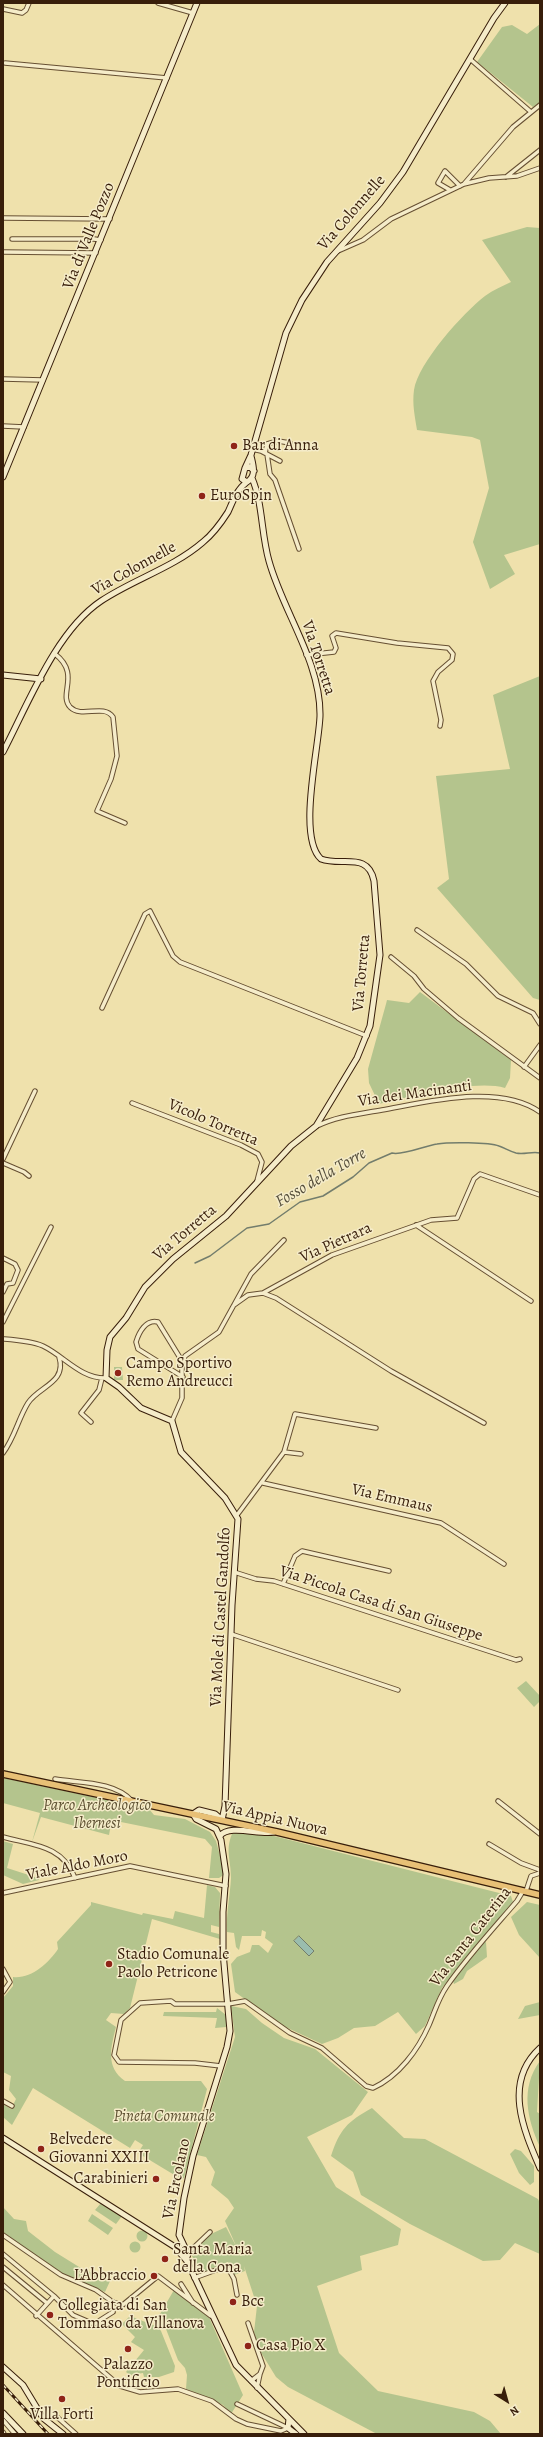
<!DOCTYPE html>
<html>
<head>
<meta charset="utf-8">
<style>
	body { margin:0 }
	#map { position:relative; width:543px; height:2437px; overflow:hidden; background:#efe1ac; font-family:Alegreya,serif }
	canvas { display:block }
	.frame { position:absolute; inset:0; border:4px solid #381e0a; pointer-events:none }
	.north { position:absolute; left:487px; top:2381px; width:40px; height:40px; -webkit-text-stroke:3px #f5ecc9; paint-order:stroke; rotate:143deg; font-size:11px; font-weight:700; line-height:16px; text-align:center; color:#381e0a }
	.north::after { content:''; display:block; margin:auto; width:14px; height:18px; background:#381e0a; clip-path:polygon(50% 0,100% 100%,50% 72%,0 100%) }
</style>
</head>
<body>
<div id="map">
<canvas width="543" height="2437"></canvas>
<div class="frame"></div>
<div class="north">N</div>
</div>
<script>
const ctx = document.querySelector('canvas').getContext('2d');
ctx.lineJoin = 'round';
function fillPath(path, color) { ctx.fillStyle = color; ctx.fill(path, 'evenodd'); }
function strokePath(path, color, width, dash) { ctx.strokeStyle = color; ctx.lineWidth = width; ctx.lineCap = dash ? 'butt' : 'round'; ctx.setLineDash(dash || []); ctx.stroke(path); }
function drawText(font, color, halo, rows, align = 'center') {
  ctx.font = font + ' Alegreya,serif'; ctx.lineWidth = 3; ctx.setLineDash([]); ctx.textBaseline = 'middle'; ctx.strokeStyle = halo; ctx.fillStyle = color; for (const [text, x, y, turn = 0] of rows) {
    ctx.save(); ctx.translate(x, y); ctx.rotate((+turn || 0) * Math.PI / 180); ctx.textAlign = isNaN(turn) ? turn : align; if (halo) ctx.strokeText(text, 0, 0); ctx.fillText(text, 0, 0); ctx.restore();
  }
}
const green = new Path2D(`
	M540,24v78l-7,5 -56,-45 25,-35 10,-2 15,9z
	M527,227l13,1v316l-36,11 11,19 -25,15 -17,-47 16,-54 -9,-48 -8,-3 -55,-7c-2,-13 -5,-26 -3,-40 4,-27 49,-77 71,-94 8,-6 18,-10 26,-14l-29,-42z
	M540,676v324l-7,-2 -96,-110 12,-9 -13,-103 74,-7 -17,-74z
	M420,992l91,68 -1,18 -5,10c-30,-9 -95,9 -126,16l-10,-21 -1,-14 18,-65 1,-4 22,3z
	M114,1367h8l1,13h-9z
	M526,1681l14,15v5l-6,6 -17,-19z
	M3,1778l146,31 5,6 31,4 25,13 6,9 9,33 -6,4h-10l3,-31 -7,-8 -89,-18 -5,3 -2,11 -68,-18 -9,25 8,-29 -37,-10z
	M237,1832l37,4 237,60 2,6 -71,86 -17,38 -9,8 -18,-22 -23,14 -21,2 -16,10 -16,6 -43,-20 -44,-32 -4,-28 6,-7 13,-5 2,-7h7l9,8 5,-9 -8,-6 1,-6 -4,-2 -1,6h-19l-3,14 -3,-3 -2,-14 -7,-1c-1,-19 3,-36 4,-54 0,-18 -6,-27 1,-44zM299,1936l15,15 -5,5 -15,-15z
	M3,1841l10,3 -6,24 31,10 1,2 -16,4 -20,-9z
	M207,1885l8,2 5,6 -1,34 -8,-2v7l8,2 1,5 -68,-20 -22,89 -6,6 -13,-1 -5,7 10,7c-5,20 -11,40 9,54h76l6,8 -23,89 -3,1 -43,-26 5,-8 -8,-5 -5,8 -97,-60 -21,37 -9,-8v-13l8,5 5,-10 -7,-9 2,-14 -8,-4v-74l10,-12v-9c18,2 35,-13 45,-28l-1,-7 34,-37v-3l51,13 1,-2 30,6 2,-8 29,7z
	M527,1902l13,3v53l-21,-23 -8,-18z
	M486,1942l1,15 -20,14 -4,8 -9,5 -1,-3 30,-38z
	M540,2002v13l-22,4 7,-13z
	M231,2006l15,3 16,14 22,15 31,11 53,43 -16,23 -45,22 29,50 65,42 -3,16 -38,11 2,14 -45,16 22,67 39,38 96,21 16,9 11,13h-124l-89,-47 -12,-10 -19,-31 -3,-14 3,-26 -13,-40 1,5 -11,4 -6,-13 -26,11 -4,-1 -5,-9 2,-2 -5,-8 21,-19 15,-7 11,21 -12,-27 9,-13 -6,-9 -17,-14 4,-13 -9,-15 -9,-2 38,-118z
	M217,2008l9,7v12l-11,1 2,-10 -54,-2 1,-4h52z
	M540,2061l-3,51 3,2v33c-13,-28 -20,-59 0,-86z
	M372,2108l32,30 21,1 113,60 2,4v51l-25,-11 -15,17 -17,1 -73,-37 -49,-29 -8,-23 -22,-16c9,-27 16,-34 41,-48z
	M515,2149l6,2 13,15v16l-4,3 -11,-12 -9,-19z
	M101,2203l21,13 -6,8 -21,-14z
	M3,2207l11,12 12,2 2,10 27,21 29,18 17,5 9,6 -5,11 -45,-19 -57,-41z
	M92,2214l21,14 -5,7 -20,-14z
	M136.5 2236a5.5 5.5 0 1 1 11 0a5.5 5.5 0 1 1-11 0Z
	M129.5 2247a5.5 5.5 0 1 1 11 0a5.5 5.5 0 1 1-11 0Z
	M174,2290l35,27 34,78 -12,19 -8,-9 -37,-16 1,-14 -2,-7 -7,-8 -12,-31 -9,-10z
	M130,2316l28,11 3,4 14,35 -1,6 -15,5h-15l-1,-4 -13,2 -4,-3 18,-22 -13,-8 4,-5 -13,-13z`);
const water = new Path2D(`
	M299,1936l15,15 -5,5 -15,-15z`);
const stream = new Path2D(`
	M195,1263l15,-7 37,-28 22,-4 31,-22 23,-6 30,-19 16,-14 23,-10c10,3 32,-7 45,-9 11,-2 52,-2 62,2 6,2 10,5 17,7 8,2 16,-2 24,0`);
const street = new Path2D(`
	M158,3l35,10
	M3,9l19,4 4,-3 3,-7
	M470,59l61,53
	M5,63l162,15
	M506,177l34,-27
	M464,184l49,-57 27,-22
	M450,190l-12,-7 7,-12 15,15
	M3,218l107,1
	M12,239h82l7,1
	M338,251l25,-11 28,-21 73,-35 25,-6 28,-2 23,-8
	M3,252l93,1
	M3,379l40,1
	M3,426l21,1
	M252,449l9,2 19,10
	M265,453l2,-9 11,-3 12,2
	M267,454l3,20 5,6 24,69
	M55,654c26,20 3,40 15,53 12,12 33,-4 43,10l4,39 -6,23 -14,32 28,12
	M306,655l28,-3 2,-4 -4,-12 4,-3 61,10 51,5 5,6 -1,6 -14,12 -5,9 8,39 -1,6
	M417,930l49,34 32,32 35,17 7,11
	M391,957l23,19 10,13 34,29 82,60
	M102,1008l43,-94 5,-3 23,45 7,6 187,74
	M524,1067l16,-22
	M132,1103l109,42 17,9 4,8 -5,19
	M317,1126c20,-10 43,-12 65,-16 45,-8 117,-27 158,2
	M3,1159l32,-68
	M3,1163l21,9 5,4
	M416,1225l115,76
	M3,1258l12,6 3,6 -5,13 -6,1 -4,8
	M263,1293l13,5 115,73 93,52
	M234,1305l14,-10 15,-2 69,-38 99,-35 26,-2 17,-39 6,-5 60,21
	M3,1322l48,-95
	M3,1339c13,1 28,2 40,7 21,10 38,33 63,32
	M182,1361l-24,-39c-12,-3 -19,10 -22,20l2,7 45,28
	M172,1421l10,-23v-32l3,-10 34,-24 32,-58 33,-34
	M91,1422l-10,-9 18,-23 3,-12
	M284,1452l17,2
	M3,1453c12,-16 15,-34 25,-50 11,-17 39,-20 31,-46
	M263,1483l178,40 63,41
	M237,1515l47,-63 11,-38 81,14
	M234,1572l22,7 18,2 242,79 4,-1
	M283,1584l12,-28 7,-5 87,20
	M231,1634l167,56
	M55,1779c23,4 60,2 77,22
	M498,1801l42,33
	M3,1837c29,8 60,8 72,41
	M489,1844l32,19 19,7
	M526,1891l5,-15 9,-3
	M3,1893l127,-27 96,20
	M3,1969l7,13 -7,10
	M221,2066l-26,-3 -76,-1 -5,-7 7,-35 19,-17 31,-2 4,3h53l17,-3 45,32 32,15 44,38 7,2c26,-12 45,-38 56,-63 6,-14 9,-26 18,-39 21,-30 46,-57 70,-85l6,-10
	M3,2101l9,5
	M3,2235l58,40 35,15 14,10
	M188,2253l22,-21
	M3,2254l51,42 19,19 21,9 19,-12
	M3,2267l44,36
	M194,2278l33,-12 7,13 3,16
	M181,2284l12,19
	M3,2285l117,101 20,6 38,-3 34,12 24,18 11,5 34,7 7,-3
	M113,2302l9,3
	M119,2308l39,-32 53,40
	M36,2316l18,-20
	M248,2323l15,43 -3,8 -9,7
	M257,2388l3,-14
	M237,2404l51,24
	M57,2417l19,17
	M3,2420l12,14
	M3,2432l1,2`);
const secondary = new Path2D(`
	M251,456c2,9 6,20 -4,26l-5,-3 3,-11 5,-1 4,4
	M245,468l6,-13 35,-122 16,-33 25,-38 53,-59 23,-31 91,-154 11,-15
	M3,477l194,-474
	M3,675l38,4
	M3,752c25,-48 53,-121 98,-151 33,-22 72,-33 102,-59 10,-8 18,-19 25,-30 5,-11 9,-23 19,-30
	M222,1820l3,-14 7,-201 6,-86 -13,-21 -44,-46 -9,-31 -31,-13 -22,-21 -13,-9 1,-28 3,-13 16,-19 19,-31 28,-28 53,-43 65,-70 25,-20 41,-68 13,-32 10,-71 -6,-74c-6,-30 -32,-14 -53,-22 -24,-22 -2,-111 -1,-143 1,-54 -37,-104 -51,-155 -8,-28 -6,-57 -17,-83
	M220,1836c9,-12 39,-1 54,-4
	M540,2048c-37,34 -17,81 0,120
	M3,2138l172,109 12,14 49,104 68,69
	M186,2260l2,-6 -9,-19 5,-37 9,-42 34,-109 3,-16 -7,-79v-40l3,-38 -5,-34 -5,-11 -20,-10 -3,-5 6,-4 16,4 7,6
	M3,2367l20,18 20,33 20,16
	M3,2413l20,21
	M289,2419l-1,9 8,6`);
const primary = new Path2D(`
	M3,1774l274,58 263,63`);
const rail = new Path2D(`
	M3,2385l45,49`);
const markers = [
	[234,446,4,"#8f2418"],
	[202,496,4,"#8f2418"],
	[118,1373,4,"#8f2418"],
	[109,1964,4,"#8f2418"],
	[41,2149,4,"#8f2418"],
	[156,2179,4,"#8f2418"],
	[165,2259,4,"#8f2418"],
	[154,2276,4,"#8f2418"],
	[233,2302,4,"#8f2418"],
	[50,2315,4,"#8f2418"],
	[248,2346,4,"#8f2418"],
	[128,2349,4,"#8f2418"],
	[62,2399,4,"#8f2418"]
];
const streetNames = [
	["Via Colonnelle",352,213,-49],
	["Via di Valle Pozzo",89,236,-68],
	["Via Colonnelle",134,569,-29],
	["Via Torretta",318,658,72],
	["Via Torretta",362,973,-85],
	["Via dei Macinanti",415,1094,-8],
	["Vicolo Torretta",213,1123,23],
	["Via Torretta",185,1233,-40],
	["Via Pietrara",336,1243,-24],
	["Via Emmaus",392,1499,13],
	["Via Piccola Casa di San Giuseppe",381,1604,18],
	["Via Mole di Castel Gandolfo",221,1617,-87],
	["Via Appia Nuova",275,1819,13],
	["Viale Aldo Moro",77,1866,-11],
	["Via Santa Caterina",471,1937,-52],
	["Via Ercolano",177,2179,-78]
];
const poiNames = [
	["Bar di Anna",242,446],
	["EuroSpin",210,496],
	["Campo Sportivo",126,1364],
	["Remo Andreucci",126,1382],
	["Stadio Comunale",117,1955],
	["Paolo Petricone",117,1973],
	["Belvedere",49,2140],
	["Giovanni XXIII",49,2158],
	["Carabinieri",148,2179,"right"],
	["Santa Maria",173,2250],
	["della Cona",173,2268],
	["L’Abbraccio",146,2276,"right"],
	["Bcc",241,2302],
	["Collegiata di San",58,2306],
	["Tommaso da Villanova",58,2324],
	["Casa Pio X",256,2346],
	["Palazzo",128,2365,"center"],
	["Pontificio",128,2383,"center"],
	["Villa Forti",62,2415,"center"]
];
const parkNames = [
	["Parco Archeologico",97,1806],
	["Ibernesi",97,1824],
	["Pineta Comunale",164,2117]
];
const waterNames = [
	["Fosso della Torre",321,1178,-30]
];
fillPath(green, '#b4c48d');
fillPath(water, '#9abdae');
strokePath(water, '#737d6c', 1);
strokePath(stream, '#737d6c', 1.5);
strokePath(street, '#664f32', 5.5);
strokePath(secondary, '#381e0a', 7);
strokePath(primary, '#381e0a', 8);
strokePath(street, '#f5ecc9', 3.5);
strokePath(secondary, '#f5ecc9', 5);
strokePath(primary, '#e8c076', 5.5);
strokePath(rail, '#381e0a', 3);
strokePath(rail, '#f5ecc9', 1.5, [4.5]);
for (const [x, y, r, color] of markers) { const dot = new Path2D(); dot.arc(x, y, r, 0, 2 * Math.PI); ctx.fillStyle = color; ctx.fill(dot); strokePath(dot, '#f5ecc9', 1.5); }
drawText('16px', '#381e0a', '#f5ecc9', streetNames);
drawText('16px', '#381e0a', '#f5ecc9', poiNames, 'left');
drawText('italic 16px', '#5d5031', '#f5ecc9', parkNames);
drawText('italic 17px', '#554e3b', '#f5ecc9', waterNames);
</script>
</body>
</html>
